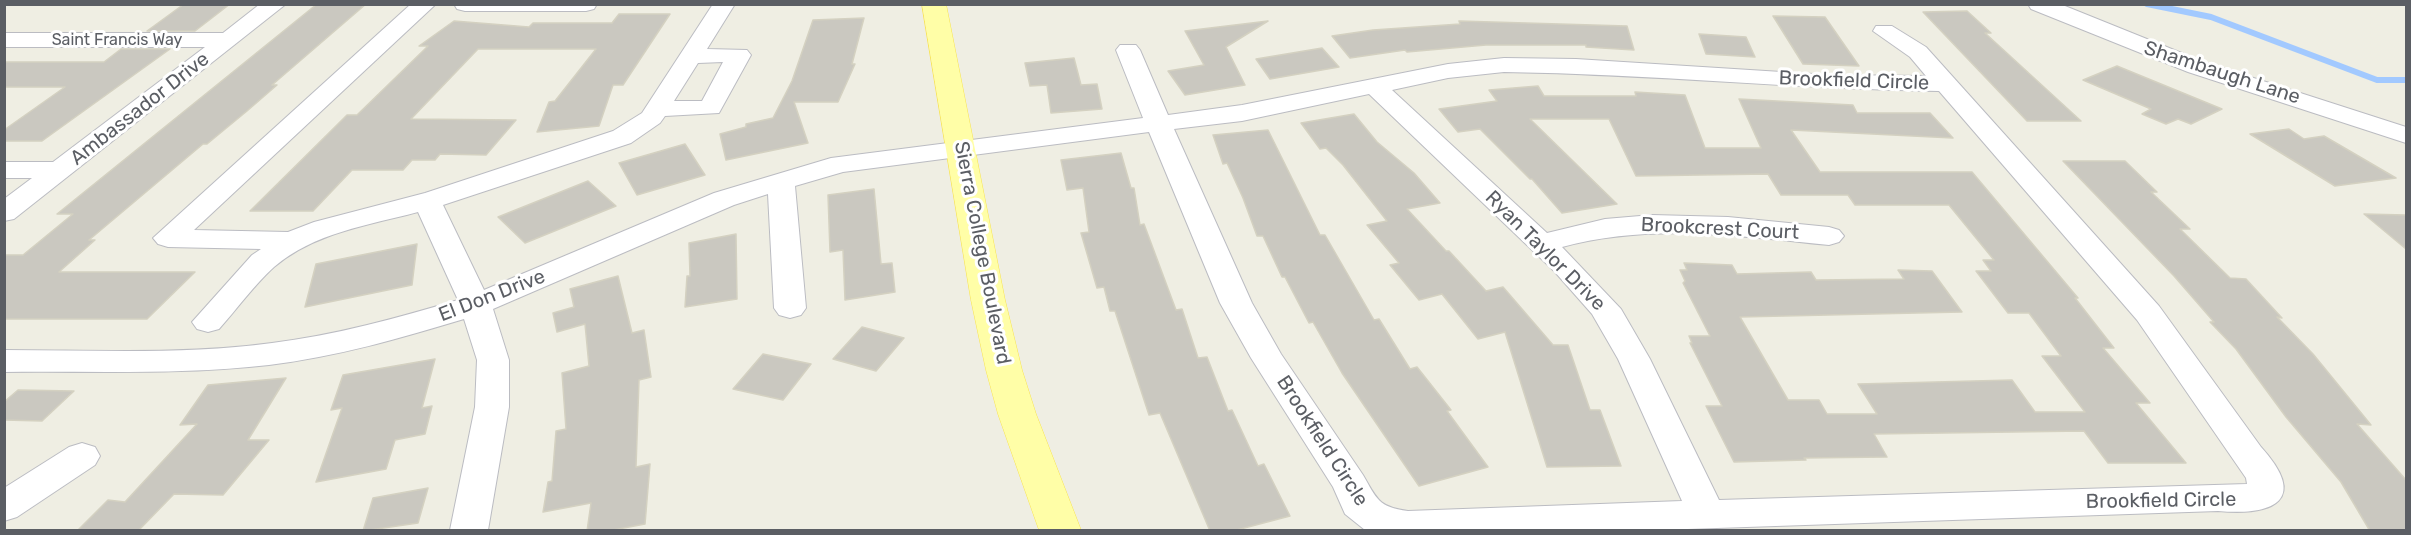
<!DOCTYPE html>
<html>
<head>
<meta charset="utf-8">
<style>
	body { margin:0 }
	#map { position:relative; width:2411px; height:535px; overflow:hidden; background:#efeee3; font-family:Rubik,sans-serif }
	canvas { display:block }
	.frame { position:absolute; inset:0; border:6px solid #5b5e64; pointer-events:none }
</style>
</head>
<body>
<div id="map">
<canvas width="2411" height="535"></canvas>
<div class="frame"></div>
</div>
<script>
const ctx = document.querySelector('canvas').getContext('2d');
ctx.lineJoin = 'round';
function strokePath(path, color, width, dash) { ctx.strokeStyle = color; ctx.lineWidth = width; ctx.lineCap = dash ? 'butt' : 'round'; ctx.setLineDash(dash || []); ctx.stroke(path); }
function fillPath(path, color) { ctx.fillStyle = color; ctx.fill(path, 'evenodd'); }
function drawText(font, color, halo, rows, align = 'center') {
  ctx.font = font + ' Rubik,sans-serif'; ctx.lineWidth = 6; ctx.setLineDash([]); ctx.textBaseline = 'middle'; ctx.strokeStyle = halo; ctx.fillStyle = color; for (const [text, x, y, turn = 0] of rows) {
    ctx.save(); ctx.translate(x, y); ctx.rotate((+turn || 0) * Math.PI / 180); ctx.textAlign = isNaN(turn) ? turn : align; if (halo) ctx.strokeText(text, 0, 0); ctx.fillText(text, 0, 0); ctx.restore();
  }
}
const stream = new Path2D(`
	M2147,4l64,13 166,63h29`);
const building = new Path2D(`
	M184,4h46l-35,27h-48z
	M317,4h49l-94,81h5l-30,26 -40,33h-4l-114,96h6l-36,32h136l-48,47h-143v-64h19l50,-41h-16z
	M1967,11l24,22h-6l96,88h-54l-104,-109z
	M619,14h51l-47,71h-10l-14,41 -62,6 12,-30 6,-1 41,-52h-118l-67,70 105,1 -30,35 -46,-1 -5,6h-23l-9,10h-51l-39,41h-63l97,-96h10l71,-69h-9l35,-25 75,6 4,-4h79z
	M1773,16l52,1 34,49 -56,-2z
	M864,18l-12,46h3l-17,38h-44l14,41 -82,17 -6,-26 26,-7v-3l27,-6 19,-37 21,-61z
	M1268,21l-42,26 19,38 -60,10 -17,-24 36,-6 -19,-34z
	M1459,21l168,5 7,24 -48,-3v-2h-100l-79,7 -2,-2 -55,8 -18,-22 41,-6 87,-6z
	M1699,34l47,3 9,20 -49,-3z
	M1322,48l17,19 -69,12 -14,-20z
	M121,49h49l-128,92h-38v-11l61,-43h-61v-25h100z
	M1074,58l7,27 16,-1 5,25 -51,4 -4,-28 -17,1 -5,-23z
	M2117,66l105,43 -31,15 -13,-5 -12,5 -24,-10 9,-5 -68,-29z
	M1538,86l6,10h92l-1,-4 50,3 20,53h56l-22,-49 114,6 4,8h73l23,25 -162,-8 29,42h152l106,126h-3l39,50h-11l47,55h-14l50,60h-78l-24,-32 -210,3 13,23 -83,1 2,2 -72,2 -28,-56h16l-32,-63h2l-3,-7h21l-27,-53 2,-2 -5,-11h7l-3,-7 48,2 5,9 74,-2 5,8 88,-1 -6,-9 34,1 30,41 -222,5 48,83h31l8,14h50l-19,-30 154,-4 23,32h50l-43,-56h19l-32,-43h-21l-32,-42h15l-8,-11h11l-45,-55h-94l-7,-10h-67l-13,-21 -132,2 -27,-57h-79l87,85 -55,9 -30,-34h-2l-50,-50 -22,3 -19,-23 58,-8 -8,-11z
	M1354,114l23,28 37,31 26,30 -33,6 39,42h3l37,40 17,-4 50,58h15l22,65h10l21,56 -74,1 -42,-135 -27,7 -36,-45 -23,6 -29,-35 9,-2 -32,-38 20,-4 -44,-56 -17,-17 -6,1 -19,-26z
	M2289,129l15,10 20,-3 72,42 -61,8 -85,-52z
	M1268,130l52,105h5l49,85 5,-1 31,50 7,-2 34,43 -4,1 41,56 -69,19 -77,-113 -29,-51 -4,1 -24,-46h-3l-19,-41h-6l-14,-38 -16,-35 -4,1 -10,-29z
	M685,144l20,31 -68,20 -18,-32z
	M1121,153l10,35h3l6,37 4,-1 32,86 6,-1 16,49 9,-1 21,54 4,-1 26,56 6,-2 26,52 -57,15h-23l-50,-118 -11,2 -34,-104h-5l-6,-24 -7,1 -16,-55 8,-1 -6,-44 -16,2 -6,-30z
	M2063,161h62l32,31h-6l39,37h-10l50,49 16,1 36,39 -5,-1 36,37 58,71 -14,-1 49,56v51h-36l-29,-49 -55,-65 -50,-68 -26,-27h4l-40,-46z
	M588,181l28,25 -91,37 -27,-26z
	M874,189l7,75 11,-1 3,29 -50,8 -2,-50 -13,2 -2,-57z
	M2364,214l42,1v34z
	M736,234l1,65 -52,8 2,-31h3l-1,-33z
	M417,244l-5,41 -107,22 11,-43z
	M618,276l14,57 12,-3 7,47 -12,3 -3,87 14,-3 -5,60 -37,7h-21l4,-28 -48,9 5,-30 4,-1 4,-50 10,-2 -4,-56 27,-7 -4,-42 -28,8 -4,-19 21,-6 -4,-18z
	M862,327l42,11 -28,33 -43,-12z
	M763,354l48,10 -28,36 -50,-11z
	M435,359l-13,49 10,-2 -7,28 -30,6 -9,29 -70,13 26,-74 -11,2 12,-35z
	M286,378l-38,62h21l-46,55 -49,-1 -36,37h-61l31,-31 17,2 72,-78 -17,1 28,-40z
	M18,390l56,1 -32,30 -38,-1v-18z
	M428,488l-10,35 -55,8 10,-33z`);
const minor = new Path2D(`
	M260,4h26l-272,215 -10,2v-22l28,-21h-28v-16h49l152,-115h-201v-14h219z
	M411,4h25l-242,226 94,2 26,-10 111,-29 188,-62 29,-18 71,-109h22l-28,45 40,1 4,5 -32,58 -54,3 -5,7 -29,20 -188,62 41,85 230,-97 117,-35 312,-40 -27,-68 4,-5h16l4,5 28,65 74,-10 206,-41 56,-6 72,1 253,16 97,1 -16,-19 -37,-26 3,-5h16l34,21 233,259 102,141c48,53 13,69 -43,64l-560,19h-293l-20,-16 -12,-27 -82,-129 -31,-55 -71,-171 -306,40 -48,14 11,122 -5,7 -11,3 -11,-3 -5,-7 -6,-114 -34,11 -241,104 16,51v47l-21,123h-38l25,-123 2,-47 -13,-41c-63,19 -128,38 -195,46 -88,10 -176,6 -265,7v-22c89,0 180,5 268,-7 64,-8 125,-25 186,-43l-40,-88c-49,13 -105,21 -144,55 -20,18 -37,42 -55,62l-11,3 -11,-3 -5,-7 60,-67 9,-6 -93,-2 -10,-3 -5,-6zM723,62l-21,39h-28l24,-38zM1504,72c145,2 290,17 435,19l198,229 109,158 1,6 -528,16 -69,-141 -29,-50 -59,-62c89,-24 177,-11 267,-2l10,-3 5,-6 -5,-6 -10,-3 -101,-10 -76,-2 -47,4 -58,14 -155,-143 56,-12zM1369,94l185,177 38,43 26,45 64,142 -274,10c-30,-4 -31,-12 -45,-36l-82,-121 -29,-51 -78,-174 68,-8z
	M454,4h143l-3,5 -8,2h-121l-8,-2z
	M2028,4h32l144,58 202,65v16l-218,-71 -157,-63z
	M82,443l13,4 5,9 -5,9 -78,52 -13,4v-33l65,-41z`);
const primary = new Path2D(`
	M922,4h24l59,296 17,70 14,44 45,116h-42l-41,-116 -12,-44 -15,-70z`);
const farStreetnames = [
	["Saint Francis Way",117,40]
];
const streetNames = [
	["Shambaugh Lane",2222,73,18],
	["Brookfield Circle",1854,81,2],
	["Ambassador Drive",140,109,-38],
	["Brookcrest Court",1720,229,3],
	["Ryan Taylor Drive",1545,251,45],
	["Sierra College Boulevard",982,253,79],
	["El Don Drive",492,296,-21],
	["Brookfield Circle",1322,441,57],
	["Brookfield Circle",2161,501,-1]
];
strokePath(stream, '#a2c9ff', 6);
fillPath(building, '#cac8c0');
strokePath(building, '#d4d1c1', 1.5);
strokePath(minor, '#bbbcc2', 2);
strokePath(primary, '#f8e352', 1);
fillPath(minor, '#fff');
fillPath(primary, '#fffea7');
drawText('16px', '#5b5e64', '#fff', farStreetnames);
drawText('20px', '#5b5e64', '#fff', streetNames);
</script>
</body>
</html>
